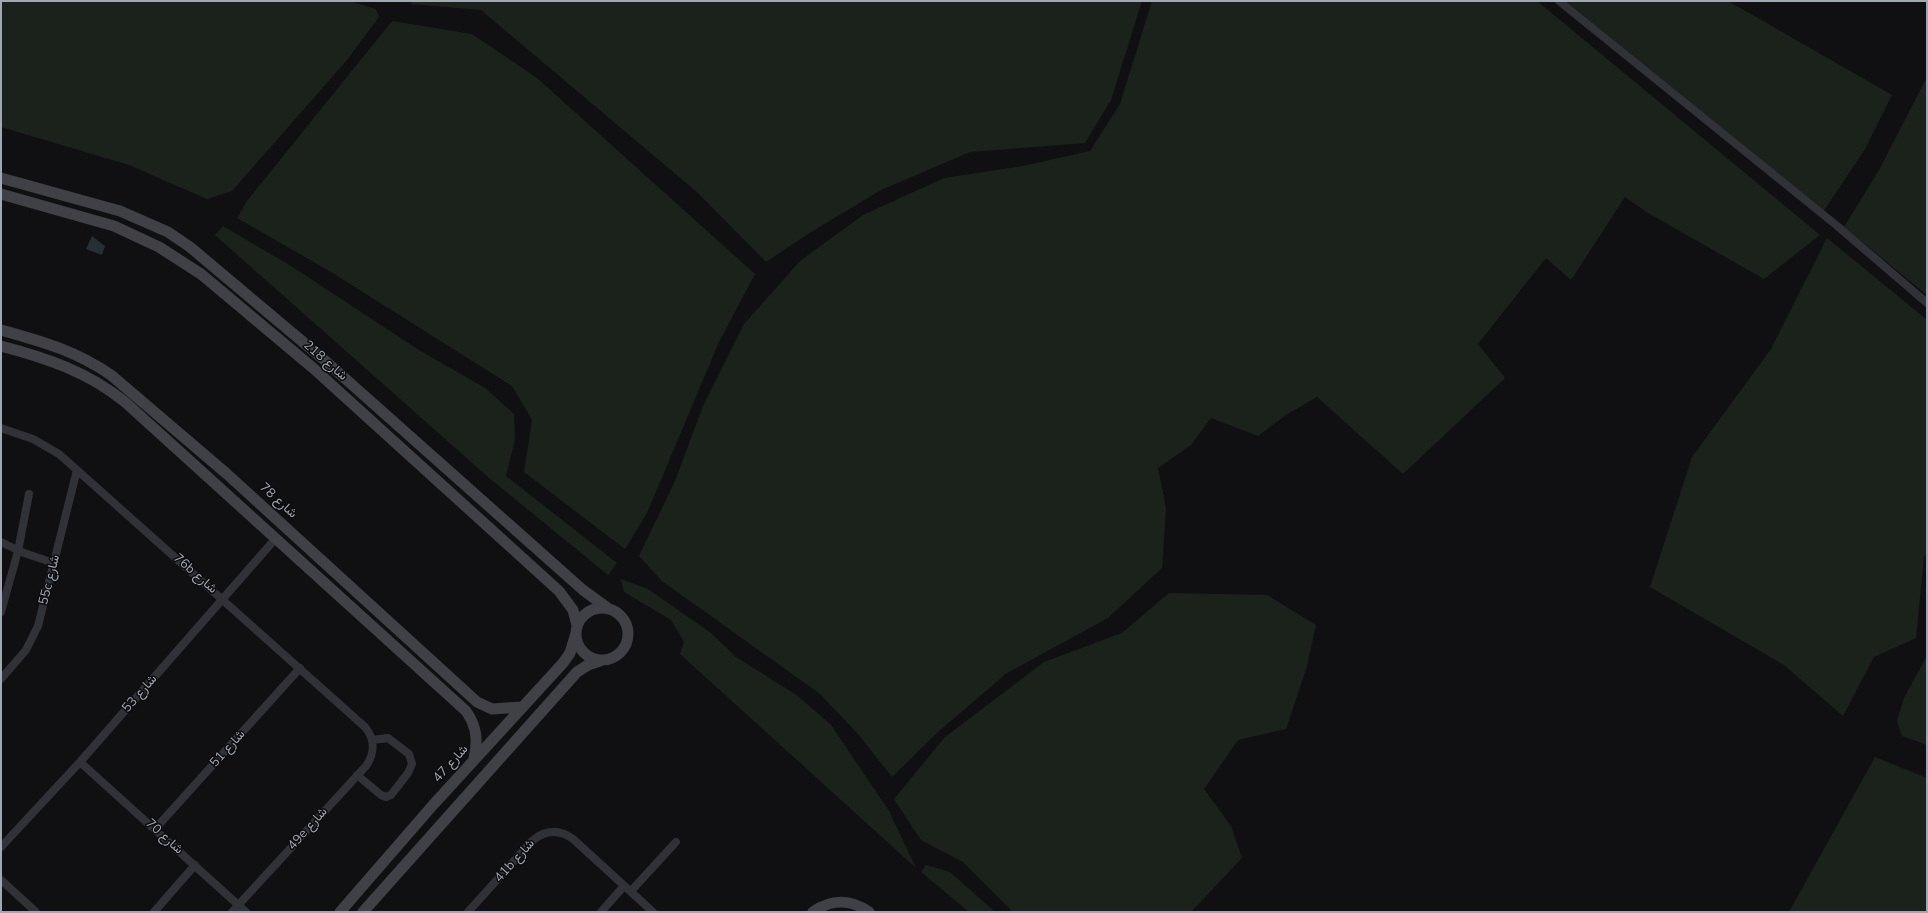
<!DOCTYPE html>
<html>
<head>
<meta charset="utf-8">
<style>
	body { margin:0 }
	#map { position:relative; width:1928px; height:913px; overflow:hidden; background:#101012; font-family:"Nunito Sans",sans-serif }
	canvas { display:block }
	.frame { position:absolute; inset:0; border:2px solid #a1a7b4; pointer-events:none }
</style>
</head>
<body>
<div id="map">
<canvas width="1928" height="913"></canvas>
<div class="frame"></div>
</div>
<script>
const ctx = document.querySelector('canvas').getContext('2d');
ctx.lineJoin = 'round';
function fillPath(path, color) { ctx.fillStyle = color; ctx.fill(path, 'evenodd'); }
function strokePath(path, color, width, dash) { ctx.strokeStyle = color; ctx.lineWidth = width; ctx.lineCap = dash ? 'butt' : 'round'; ctx.setLineDash(dash || []); ctx.stroke(path); }
function drawText(font, color, halo, rows, align = 'center') {
  ctx.font = font + ' "Nunito Sans",Vazirmatn,sans-serif'; ctx.lineWidth = 3; ctx.setLineDash([]); ctx.textBaseline = 'middle'; ctx.strokeStyle = halo; ctx.fillStyle = color; for (const [text, x, y, turn = 0] of rows) {
    ctx.save(); ctx.translate(x, y); ctx.rotate((+turn || 0) * Math.PI / 180); ctx.textAlign = isNaN(turn) ? turn : align; if (halo) ctx.strokeText(text, 0, 0); ctx.fillText(text, 0, 0); ctx.restore();
  }
}
const green = new Path2D(`
	M1,1h349l26,8 3,8 -32,43 -115,131 -25,8 -78,-34 -128,-38z
	M413,1h729l-31,99 -26,43 -115,9 -89,38 -70,42 -45,30 -68,-69 -217,-183 -71,-6z
	M1152,1h385l283,234 -56,44 -116,-66 -23,-16 -54,83 -25,-22 -68,86 27,34 -102,96 -86,-77 -31,18 -28,21 -47,-18 -20,27 -33,23 8,40 -4,60 -54,50 -101,55 -68,58 -47,46 -34,-43 -38,-40 -158,-113 -23,-25 36,-75 28,-75 41,-82 56,-63 63,-46 81,-37 79,-12 67,-15 30,-47z
	M1566,1h162l164,94 -27,54 -42,63z
	M392,21l80,13 65,44 218,196 -36,68 -72,171 -22,36 -101,-77 8,-52 -20,-34 -181,-114 -94,-54 10,-17z
	M1927,77v218l-83,-68 35,-57z
	M223,226l68,40 128,84 66,38 29,26 1,25 -9,37 111,87 -9,12 -120,-98 -273,-242z
	M1827,238l100,82v233l-3,4 -8,81 -42,19 -31,59 -59,-51 -134,-78 42,-130 79,-108z
	M621,579l27,10 63,44 25,24 62,39 33,29 58,86 27,57 -236,-214 4,-12 -13,-22 -47,-28z
	M1169,593l98,2 49,30 -9,41 -21,63 -48,11 -34,49 27,37 11,32 -51,54h-178l-50,-50 -42,-22 -27,-41 51,-62 99,-75 78,-29z
	M1927,656v89l-25,-9 -5,-15 7,-23z
	M1875,757l52,21v134h-138z
	M926,865l24,7 45,40h-26l-48,-40z`);
const water = new Path2D(`
	M92,236l13,10 -3,9 -16,-6z`);
const street = new Path2D(`
	M1559,1l277,224 91,78
	M1,428l32,11 26,15 306,273c10,12 10,26 1,39l-134,146
	M1,542l23,11 30,10
	M1,612l17,-61 11,-57
	M1,679l25,-29 12,-24 39,-156
	M80,762l166,150
	M357,775l24,20 5,2 5,-2 17,-22 4,-9 -3,-10 -21,-16 -16,2
	M155,829l145,-161
	M1,847l79,-85 196,-224
	M1,880l35,32
	M631,891l45,-49
	M154,912l41,-47
	M468,912l64,-71c13,-11 27,-12 41,-2l80,73
	M601,912l23,-26`);
const secondary = new Path2D(`
	M1,178l119,33 48,21 22,15 132,111 261,232 26,19
	M1,194l113,32 45,21 42,27 112,94 246,223 14,19 4,15
	M1,330c42,12 73,20 110,45l116,99 250,228 15,7 29,-2
	M1,346c46,12 87,26 124,56l341,309c11,16 12,29 8,48
	M576 634a26 26 0 1 1 52 0a26 26 0 1 1-52 0Z
	M340,912l93,-107 130,-142 7,-10 6,-20
	M363,912l214,-240 11,-7 12,-4
	M813,912c18,-13 38,-13 56,0`);
const streetNames = [
	["شارع 218",325,361,41],
	["شارع 78",278,501,42],
	["76b شارع",195,574,41],
	["55c شارع",50,580,-76],
	["شارع 53",140,694,-49],
	["شارع 51",228,749,-48],
	["شارع 47",451,764,-48],
	["49e شارع",308,829,-48],
	["شارع 70",164,837,42],
	["41b شارع",515,861,-48]
];
fillPath(green, '#1b221c');
fillPath(water, '#262f36');
strokePath(street, '#313237', 8);
strokePath(secondary, '#3f4147', 11);
drawText('13px', '#a1a7b4', '#0c0c0d', streetNames);
</script>
</body>
</html>
